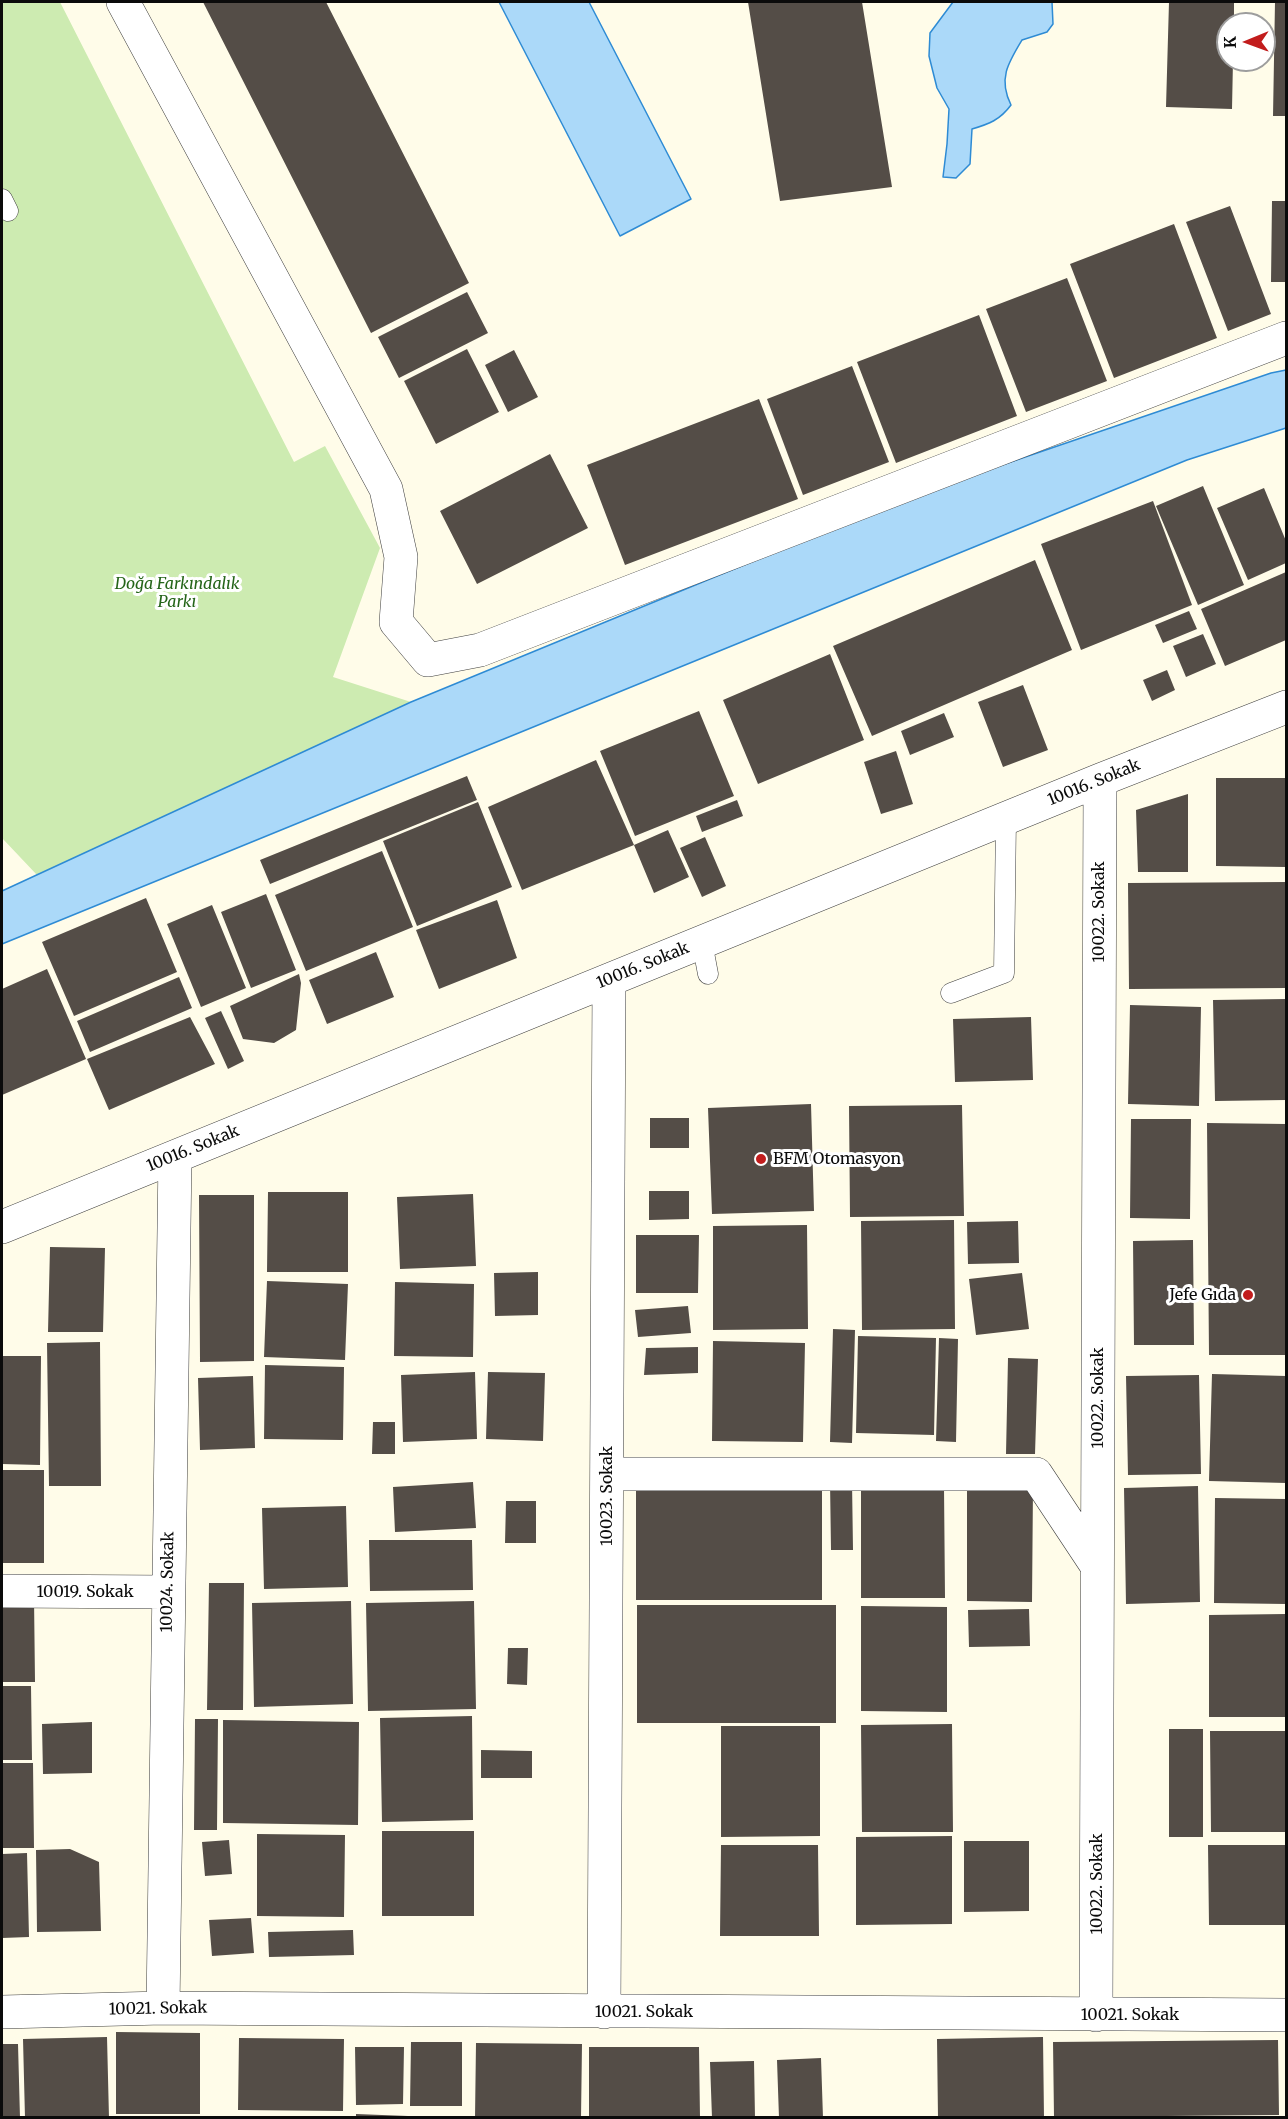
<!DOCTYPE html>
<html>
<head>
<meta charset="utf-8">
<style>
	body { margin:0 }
	#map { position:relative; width:1288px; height:2119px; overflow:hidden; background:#fffce9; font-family:Merriweather,serif }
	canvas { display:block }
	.frame { position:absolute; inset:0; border:3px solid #0b0b0b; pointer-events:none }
	.north { position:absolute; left:1216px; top:12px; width:60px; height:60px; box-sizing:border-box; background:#fff; border:2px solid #9d9d9d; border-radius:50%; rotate:269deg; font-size:16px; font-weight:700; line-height:24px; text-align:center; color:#0b0b0b }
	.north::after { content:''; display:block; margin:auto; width:21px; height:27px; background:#c21d1d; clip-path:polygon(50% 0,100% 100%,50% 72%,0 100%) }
</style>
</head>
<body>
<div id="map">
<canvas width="1288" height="2119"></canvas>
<div class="frame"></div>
<div class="north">K</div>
</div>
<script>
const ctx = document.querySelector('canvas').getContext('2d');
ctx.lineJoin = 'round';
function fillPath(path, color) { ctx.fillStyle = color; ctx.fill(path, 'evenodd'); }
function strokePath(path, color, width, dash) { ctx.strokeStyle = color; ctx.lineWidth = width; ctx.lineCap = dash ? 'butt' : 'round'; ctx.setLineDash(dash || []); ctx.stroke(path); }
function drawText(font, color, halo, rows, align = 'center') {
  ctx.font = font + ' Merriweather,serif'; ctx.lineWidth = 6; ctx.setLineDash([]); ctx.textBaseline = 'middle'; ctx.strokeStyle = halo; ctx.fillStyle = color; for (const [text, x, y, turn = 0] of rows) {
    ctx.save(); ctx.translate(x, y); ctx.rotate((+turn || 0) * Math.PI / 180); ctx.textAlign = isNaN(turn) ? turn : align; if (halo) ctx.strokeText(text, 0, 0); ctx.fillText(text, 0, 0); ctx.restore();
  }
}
const green = new Path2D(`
	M2,2h58l234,460 31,-16 55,102 -47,129 78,25 -374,173 -35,-37z`);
const water = new Path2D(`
	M499,2h90l102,197 -71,37z
	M953,2h99l1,22 -6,8 -25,8c-14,23 -24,39 -11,65 -11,15 -22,19 -39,24l-2,35 -14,14 -13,-1 4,-33 2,-35 -12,-21 -8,-32 1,-23z
	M1286,370v58l-99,32 -1185,484v-53l409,-189 503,-207 357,-122z`);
const building = new Path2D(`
	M203,2h123l143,281 -98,50z
	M748,2h114l30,185 -112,14z
	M1169,2h65v22h-6v36h5l-1,49 -66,-2z
	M1275,2h11v114h-13z
	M1272,201h14v81h-15z
	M1230,206l41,108 -43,17 -42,-109z
	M1174,224l43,114 -103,40 -44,-114z
	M1067,278l40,103 -81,31 -40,-103z
	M467,292l21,41 -89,45 -21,-41z
	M979,315l38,101 -121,47 -39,-101z
	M467,349l32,63 -63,32 -32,-63z
	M514,350l24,47 -30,15 -23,-47z
	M852,366l37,96 -86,33 -36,-96z
	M759,399l39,100 -173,66 -38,-100z
	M550,454l38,74 -111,56 -37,-73z
	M1203,486l41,99 -46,20 -42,-99z
	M1264,488l22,53v22l-38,17 -31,-72z
	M1153,501l39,104 -111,45 -40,-106z
	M1035,560l37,90 -200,86 -39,-90z
	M1286,572v68l-61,26 -24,-57z
	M1189,611l8,18 -34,14 -8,-18z
	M1203,634l13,30 -30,13 -13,-31z
	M830,654l34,86 -106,44 -35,-84z
	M1167,670l8,20 -23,11 -9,-21z
	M1023,685l25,65 -45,17 -25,-65z
	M699,711l35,85 -99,40 -35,-85z
	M944,713l10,24 -44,18 -9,-24z
	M896,751l17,53 -32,10 -17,-52z
	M596,760l38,85 -112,45 -34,-83z
	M467,776l10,24 -207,84 -10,-24z
	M1216,778h70v89l-70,-1z
	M1188,794v78h-50l-2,-62z
	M737,800l6,16 -41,16 -6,-16z
	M478,802l34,85 -95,39 -34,-85z
	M668,830l21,47 -35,16 -20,-48z
	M705,837l21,49 -24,11 -22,-49z
	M382,851l31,76 -107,44 -31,-76z
	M1286,882v106l-157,1 -1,-106z
	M266,894l30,76 -45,18 -30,-76z
	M146,898l31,74 -103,44 -32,-74z
	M497,900l20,58 -78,31 -23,-59z
	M212,905l34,83 -45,19 -34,-83z
	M376,952l18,45 -67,27 -18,-44z
	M47,969l39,90 -84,36v-106z
	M299,974l2,9 -5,47 -22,13 -31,-4 -13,-33z
	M179,977l13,31 -102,44 -13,-31z
	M1286,999v101l-71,1 -2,-101z
	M1130,1005l71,2 -2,99 -71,-2z
	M221,1011l23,50 -16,8 -23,-51z
	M190,1017l25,47 -106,46 -22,-51z
	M1031,1017l2,63 -78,2 -2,-63z
	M811,1104l3,107 -102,3 -4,-106z
	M962,1105l2,111 -114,1 -1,-111z
	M650,1118h39v30h-39z
	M1131,1119h60l-1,100 -60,-1z
	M1207,1123l79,1v231h-77z
	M649,1191h40v28l-40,1z
	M268,1192h80v80h-81z
	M473,1194l3,72 -76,3 -3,-72z
	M199,1195h55v166l-54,1z
	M954,1220l1,109 -93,1 -1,-109z
	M1018,1221l1,42 -51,1 -1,-42z
	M807,1225l1,104 -95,1v-104z
	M636,1235h63l-1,58h-62z
	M1193,1240l1,105h-60l-1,-104z
	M50,1247l55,1 -2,84h-55z
	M538,1272v43l-43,1 -1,-43z
	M1022,1273l7,56 -53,6 -7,-56z
	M267,1281l81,3 -3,76 -81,-3z
	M395,1282l79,2 -1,73 -79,-1z
	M688,1306l3,27 -53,4 -3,-27z
	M833,1329l22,1 -3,113 -22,-1z
	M858,1336l78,2 -2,97 -78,-2z
	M939,1338l19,1 -2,103 -20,-1z
	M713,1341l92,2 -2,99 -91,-1z
	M100,1342l1,144h-52l-2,-143z
	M698,1347v26l-54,2 2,-27z
	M2,1356h39l-1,109 -38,-1z
	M1008,1358l30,1 -3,95h-29z
	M265,1365l79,2 -1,73 -79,-1z
	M475,1372l2,67 -74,3 -2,-67z
	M488,1372l57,1 -2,68 -57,-2z
	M1212,1374l74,2v107l-77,-2z
	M1199,1375l2,99 -73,1 -2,-99z
	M253,1376l2,72 -55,2 -2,-72z
	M373,1422h22v32h-23z
	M2,1470h42v93h-42z
	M830,1481h22l1,69h-22z
	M473,1482l3,46 -81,4 -2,-45z
	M967,1486h66l-1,116 -65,-1z
	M1198,1486l2,116 -74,2 -2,-116z
	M636,1487h186v113h-186z
	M861,1487h83l1,111h-84z
	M1215,1498l71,1v105l-72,-1z
	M506,1501h30v42h-31z
	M346,1506l2,81 -84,2 -2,-81z
	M369,1540h103l1,50 -103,1z
	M209,1583h35l-1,127h-36z
	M2,1597h32l1,85h-33z
	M351,1601l2,103 -99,3 -2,-104z
	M474,1601l2,108 -108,2 -2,-108z
	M637,1605h199v118h-199z
	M861,1606l86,1v105l-86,-1z
	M1029,1609l1,37 -61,1 -1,-37z
	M1286,1614v103h-77v-102z
	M508,1648h20l-1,37 -20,-1z
	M2,1686h29l1,74h-30z
	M472,1716l1,104 -91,2 -2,-104z
	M195,1719h23l-1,111h-23z
	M223,1720l136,2 -1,103 -135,-2z
	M92,1722v51l-49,1 -1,-50z
	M952,1724l1,108h-91l-1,-107z
	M721,1726h99v110l-99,1z
	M1169,1729h34v108h-34z
	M1210,1731h76v101h-75z
	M481,1750l51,1v27h-51z
	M2,1763h31l1,85h-32z
	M382,1831h92v85h-92z
	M257,1834l88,1 -1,82 -87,-1z
	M952,1836v88l-96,1v-88z
	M229,1840l3,34 -27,2 -3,-34z
	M964,1841h65v70l-65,1z
	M721,1845h97l1,91h-99z
	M1208,1845h78v80h-77z
	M70,1849l29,13 2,69 -64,1 -1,-82z
	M27,1853l2,84 -27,1v-84z
	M251,1918l3,35 -42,3 -3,-36z
	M353,1930l1,25 -85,2 -1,-25z
	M116,2032l84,1v81h-84z
	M107,2037l2,81h-84l-2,-79z
	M1043,2037l1,81h-106l-1,-79z
	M239,2038l105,1 -1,72 -105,-1z
	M1278,2040l1,75 -225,2 -1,-75z
	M411,2042h51v64h-52z
	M476,2043l106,1 -1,74h-106z
	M2,2044h16l2,74h-18z
	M355,2047h49l-1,57 -47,1z
	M589,2047h110l1,71h-111z
	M821,2058l2,60h-44l-2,-58z
	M754,2061l1,57h-43l-2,-56z
	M356,2114l52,2v2h-52z`);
const lane = new Path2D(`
	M2,199l6,12
	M702,942l6,32
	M951,993l53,-20 2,-155`);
const street = new Path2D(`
	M123,2l263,487 15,68 -5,65 32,38 52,-10 806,-312
	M2,1227l1098,-447 186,-73
	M607,1474h429l61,92
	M2,1591l166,1
	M163,2008l12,-851
	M2,2012l161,-4 1123,7
	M604,2012l5,-1032
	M1096,2015l4,-1235`);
const markers = [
	[761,1159,6,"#c21d1d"],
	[1248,1295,6,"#c21d1d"]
];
const parkNames = [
	["Doğa Farkındalık",177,584],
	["Parkı",177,602]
];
const streetNames = [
	["10016. Sokak",1094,783,-22],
	["10022. Sokak",1099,912,-90],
	["10016. Sokak",643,966,-22],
	["10016. Sokak",193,1149,-22],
	["10022. Sokak",1098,1398,-90],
	["10023. Sokak",607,1496,-90],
	["10024. Sokak",168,1582,-89],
	["10019. Sokak",85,1592],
	["10022. Sokak",1097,1884,-90],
	["10021. Sokak",158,2009,-1],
	["10021. Sokak",644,2012],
	["10021. Sokak",1130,2015]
];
const poiNames = [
	["BFM Otomasyon",773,1159],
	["Jefe Gıda",1236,1295,"right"]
];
fillPath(green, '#cdebb1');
fillPath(water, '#abd9f9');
strokePath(water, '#2e8bd4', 1.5);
fillPath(building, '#544d47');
strokePath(lane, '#3e3e3e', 21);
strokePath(street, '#3e3e3e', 34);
strokePath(lane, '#fff', 20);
strokePath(street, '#fff', 33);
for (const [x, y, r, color] of markers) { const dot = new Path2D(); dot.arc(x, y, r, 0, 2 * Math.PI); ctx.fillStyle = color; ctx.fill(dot); strokePath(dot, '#fff', 2); }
drawText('italic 16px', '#256519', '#fff', parkNames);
drawText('16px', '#0b0b0b', '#fff', streetNames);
drawText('16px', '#0b0b0b', '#fff', poiNames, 'left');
</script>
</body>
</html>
